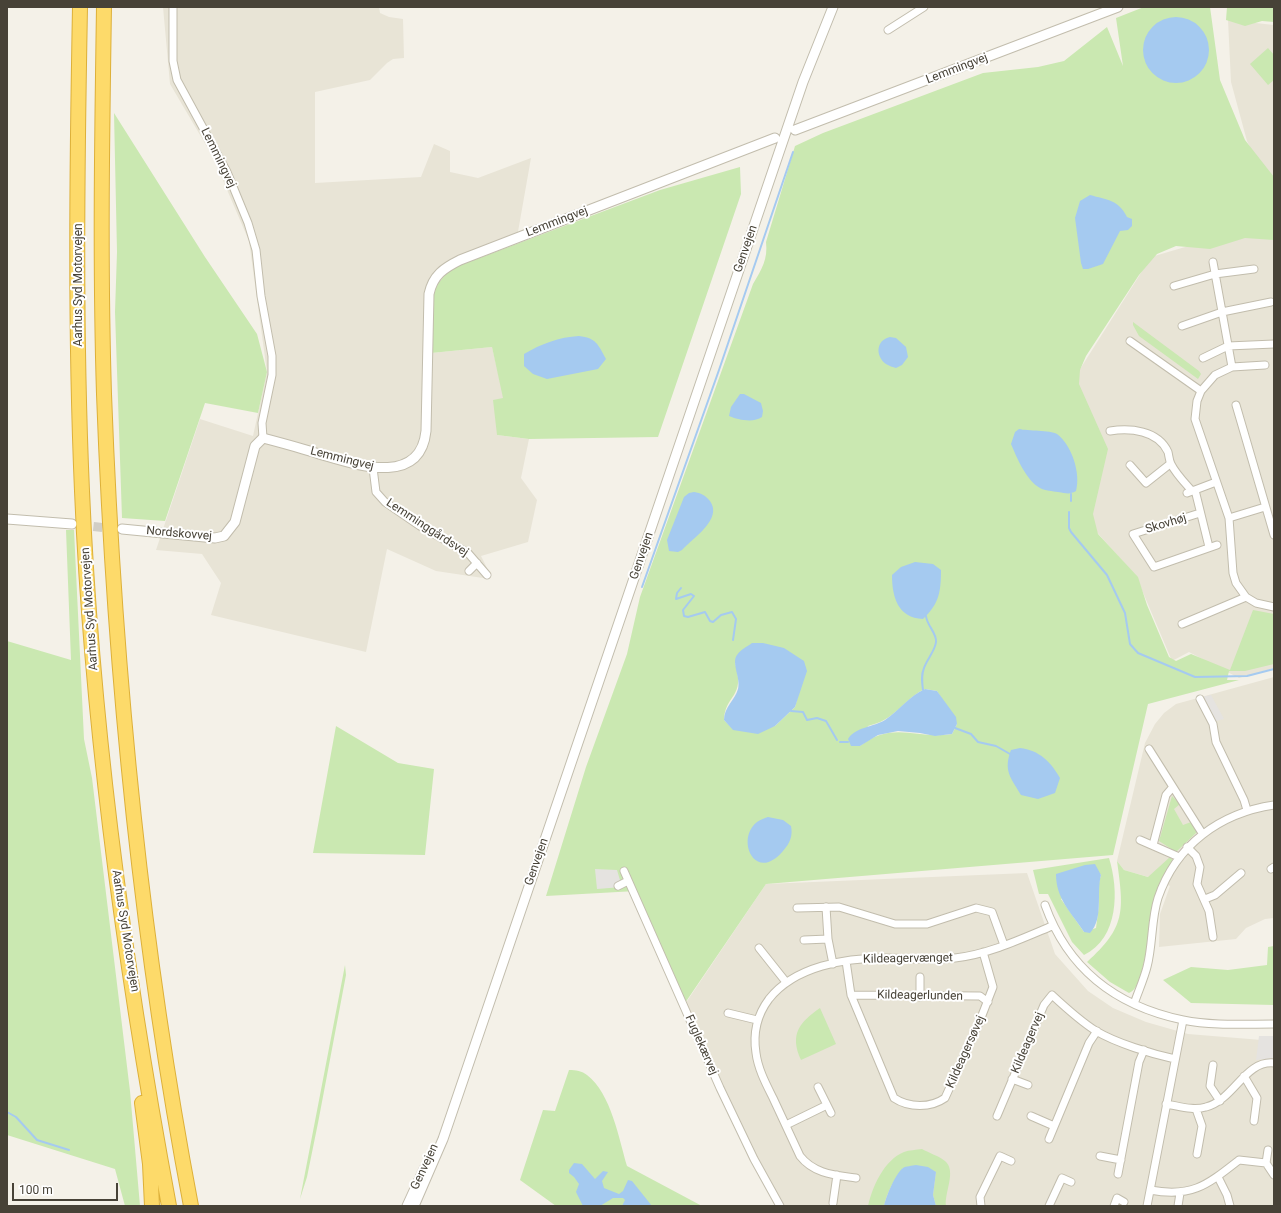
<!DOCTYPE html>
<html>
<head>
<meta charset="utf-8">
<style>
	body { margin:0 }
	#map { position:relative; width:1281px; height:1213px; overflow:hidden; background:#f4f1e8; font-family:Roboto,sans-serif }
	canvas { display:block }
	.frame { position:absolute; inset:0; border:8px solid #474237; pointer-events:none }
	.scale { position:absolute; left:12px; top:1183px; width:106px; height:18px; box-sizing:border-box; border:2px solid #474237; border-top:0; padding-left:5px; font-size:12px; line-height:14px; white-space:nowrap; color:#474237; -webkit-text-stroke:3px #fff; paint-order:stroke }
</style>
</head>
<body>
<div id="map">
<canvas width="1281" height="1213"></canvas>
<div class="frame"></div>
<div class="scale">100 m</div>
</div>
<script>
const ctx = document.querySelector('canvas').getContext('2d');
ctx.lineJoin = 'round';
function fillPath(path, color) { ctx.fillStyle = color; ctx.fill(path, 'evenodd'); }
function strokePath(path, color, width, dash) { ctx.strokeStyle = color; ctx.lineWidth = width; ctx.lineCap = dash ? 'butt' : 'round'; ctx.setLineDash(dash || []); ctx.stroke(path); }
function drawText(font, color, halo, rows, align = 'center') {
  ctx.font = font + ' Roboto,sans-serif'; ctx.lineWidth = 4; ctx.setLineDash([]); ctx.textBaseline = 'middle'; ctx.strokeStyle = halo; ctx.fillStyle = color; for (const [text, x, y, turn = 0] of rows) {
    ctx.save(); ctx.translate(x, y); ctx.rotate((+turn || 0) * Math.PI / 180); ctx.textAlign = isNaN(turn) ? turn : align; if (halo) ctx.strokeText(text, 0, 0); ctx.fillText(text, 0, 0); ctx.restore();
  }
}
const residential = new Path2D(`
	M163,7h216l1,6 9,4 14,2 1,39 -11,1 -6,4 -17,17 -55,12v91l106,-6 13,-33 16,7v21l28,6 53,-20 -15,85 -66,26 -19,84 61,-6 12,51 -7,37 32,4 -8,39 16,22 -9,42 -47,14 9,18 -7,4 -47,-7 -49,-22 -21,103 -155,-37 10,-32 -19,-29 -46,-4 44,-131 53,17 14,-64 -18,-131 -36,-84 -43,-73z
	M1228,20l46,5v174l-27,-58 -16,-59z
	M1274,221v447l-35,10 -50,-26 -17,9 -36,-85 -51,-57 -10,-142 76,-120z
	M1274,677v241l-9,1 -19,9 -10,11 -77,8 1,-33 10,-28 -18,-8 -28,-8 -7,-9 28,-118 10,-19 9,-11 12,-9z
	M1027,873l28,81 33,37 25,17 33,14 42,12 86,7v165h-497l-28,-47 -68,-149 85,-126z`);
const green = new Path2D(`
	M1144,7h66l10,73 25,60 29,37v63l-29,-2 -35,11 -34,-3 -19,8 -18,21 -53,81 -6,14 -1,14 29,65 -15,65 5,20 40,43 9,28 22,52 7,4 15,-7 39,16 23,-60 21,4v50l-29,7h-16l-2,9h12l-91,24 -35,151 -347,29 -81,119 -49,-112 -90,5 40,-129 41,-113 13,-57 113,-313c9,-15 15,-25 13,-42l29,-96 28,-13 160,-60 55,-6 26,-6 43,-34 16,39 -7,-48zM735,663l64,29 -4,15 -20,19 -41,4 -10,-10c1,-26 22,-22 11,-57zM925,689l12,2 20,33 -5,10c-35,6 -59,-14 -92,12l8,-20c5,-2 11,-3 16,-6 15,-8 25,-24 41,-31z
	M1227,7l47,1v14l-12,-1 -17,5 -19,-6z
	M1268,48l6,7v25l-6,5 -18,-21z
	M114,113l91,144 52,77 10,38 -9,41 -53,-10 -40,118 -43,-3 -7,-206 2,-60z
	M740,167l1,27 -83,243 -129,2 -32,-4 -4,-35 10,-2 -11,-51 -61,6 2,-63 17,-21 210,-79z
	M1133,322l66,49 2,3 -3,5 -59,-43 -6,-11z
	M66,530h8l10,209 8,39 38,313 10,115h-15l-10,-37 -108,-34v-494l64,19z
	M336,726l62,37 36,6 -9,86 -112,-2z
	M1172,796l8,8 -6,5 9,16 8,-3 6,10 -21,20 -17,-11z
	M1170,857l3,3c-7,12 -14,23 -18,36 -6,18 -8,92 -26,97l-19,-11 -23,-20c39,-35 37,-51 30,-101l7,9 24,7z
	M1109,858c10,32 10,80 -25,97l-12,-13 -24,-48h-9l-6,-24zM1101,874l-2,9v22l-3,23 -12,4 -23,-33z
	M1274,946v59l-83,-2 -28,-23 28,-13 37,3 39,-5 1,-18z
	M345,965l1,10 -28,148 -11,54 -7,22z
	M820,1008l16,36 -35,16c-12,-26 -1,-38 19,-52z
	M569,1070c7,0 13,1 18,5 24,18 32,64 40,91l75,40h-146l-36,-26 23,-70 12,1z
	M922,1149c7,4 17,7 23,12 12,10 -1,32 1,45h-10l-3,-11 3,-23 -33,-4c-9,12 -16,24 -19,38h-16c4,-19 16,-46 36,-54 5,-2 12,-2 18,-3z`);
const parking = new Path2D(`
	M1211,695l13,24 -15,4 -12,-25z
	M595,869l22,1 5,17 -25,2z
	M1259,1036h15v22l-18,2z`);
const water = new Path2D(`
	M1143 50a33 33 0 1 1 66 0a33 33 0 1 1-66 0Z
	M1090,195c17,5 28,4 37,22l5,2v7l-4,4 -8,1 -17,33 -15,5h-5l-2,-6 -6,-45 5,-17z
	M579,336c17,2 19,8 27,23l-8,10 -51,10 -14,-5 -9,-8v-12c17,-10 35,-17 55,-18z
	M890,337l6,1 10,9 2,10 -6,8 -6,3c-3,-1 -7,-2 -10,-4 -11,-8 -10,-24 4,-27z
	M740,394h4l17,9 2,8 -1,6c-8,6 -24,3 -33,-1l2,-9z
	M1019,429c9,2 31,1 38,5 15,11 24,40 19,57 -7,4 -10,2 -18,1 -5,-1 -13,-1 -18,-4 -14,-8 -23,-30 -29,-44l4,-12z
	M694,492c7,1 11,3 16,9 13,18 -17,37 -28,49l-4,2 -9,-1 -2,-11 17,-43 5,-4z
	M915,562l18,2 8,6c0,22 -2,34 -18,49 -25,-1 -31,-22 -31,-44l9,-8z
	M752,643h11l21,5 20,13 3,10 -12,36 -20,19 -17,8 -25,-4 -9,-10c0,-13 11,-20 14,-31 3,-11 -7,-26 -1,-34 3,-5 11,-9 15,-12z
	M925,689l12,2 19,26 1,7 -5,10 -17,2 -15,-3 -22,-2 -20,4 -18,11h-9l-3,-7c7,-12 26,-12 37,-19 14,-9 24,-24 40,-31z
	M1020,748c19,2 31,14 40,30l-5,15 -17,6 -17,-4c-10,-17 -18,-24 -10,-45z
	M768,817l15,3 8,6c2,10 -1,17 -8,25 -28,33 -48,-12 -26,-29 3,-2 7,-4 11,-5z
	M1095,864l6,11c-5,18 3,43 -11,58l-6,-1c-13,-20 -28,-33 -28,-58l29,-9z
	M574,1163l8,1 13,15 8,-8 5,1 -6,9 2,7 15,6 4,-3 5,-11 4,1 20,25h-30l3,-6 -2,-2h-10l-13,8h-17l-7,-14 3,-8 -5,-7 -5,-4v-3z
	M916,1165l12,2 8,5 -3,23 3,11h-52c2,-9 11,-32 19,-38 3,-2 9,-2 13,-3z`);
const stream = new Path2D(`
	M1071,501v-7
	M1069,512v16l2,4 36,43 18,38 5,31 8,9 57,24 52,-1 27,-7
	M642,587l77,-217 74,-218
	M681,588l-4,5 -1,6 15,-5 3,2 -11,14 1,6 4,1 17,-5 5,9 3,1 8,-7 11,-3 4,7 -3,21
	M923,690c-1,-8 -2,-15 1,-22 3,-9 11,-17 12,-26 1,-9 -9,-16 -10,-26
	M791,711l12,1 4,8 10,-2 9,3 11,19
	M955,728l16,6 7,8 18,4 14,8
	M840,742h8
	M7,1112l9,5 21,23 32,10`);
const tertiaryTunnel = new Path2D(`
	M80,525l35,4`);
const minor = new Path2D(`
	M173,7v54l4,19 50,92 21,51 8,27 5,46 11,60v19l-10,48 1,15
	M888,30l36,-23
	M1213,262l19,105
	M1174,286l41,-12 39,-5
	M1182,326l40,-14 49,-10
	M1130,341l71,50
	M1203,358l25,-12 46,-2
	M1265,365l-33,2 -17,8 -14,16 -4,10 -2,18 34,99 4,55 3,10 10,14 10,6 18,4
	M1236,405l38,130
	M1110,431c20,-3 48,-1 58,21 1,4 1,8 3,12 5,10 14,19 21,27
	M1130,465l16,18 24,-19
	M373,468l3,24 9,10 35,24 48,27 19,22
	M1195,490l14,57
	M1187,493l29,-11
	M1200,513l-67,21 21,33 63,-22
	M1229,518l36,-11
	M469,571l8,-8
	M1182,624l64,-27
	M1200,699l13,25 3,18 28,58 3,10
	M1149,749l53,84
	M1140,840l39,17
	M1153,845l13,-50 6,-7
	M1187,847l9,9 4,11 -3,17 12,27 4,26
	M1271,869l3,-2
	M624,871l96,217 34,71 26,47
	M618,886l10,-5
	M1205,899l10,-4 26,-22
	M1045,905c23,64 71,101 138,115 29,6 61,4 91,4
	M826,907l2,32 5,25
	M797,908l42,-1 56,17h32l49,-16 16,4 12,33
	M804,940l24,-1
	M759,948l27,34
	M846,961l5,34 43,103c15,10 37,10 51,0l34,-75 14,-36 -10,-35
	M920,977v20
	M851,995l129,1 8,6
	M1134,1004c4,-12 10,-25 13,-37 6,-23 4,-47 11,-69 18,-53 62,-85 116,-93
	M728,1013l29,7
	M1213,1065l-3,21 10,15
	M1244,1076l13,22 -3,23
	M1012,1079l16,6
	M818,1087l13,26
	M1166,1104c13,2 27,7 40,3 28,-7 39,-47 68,-44
	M1196,1109l6,17 -5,28
	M997,1116l47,-111 8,-10c14,13 28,26 44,36 20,12 56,23 79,28
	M1031,1116l23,10
	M786,1125l41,-20
	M1049,1139l40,-96 8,-12
	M1100,1156l21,4
	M1266,1163l2,-13
	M1118,1174l21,-112 5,-12
	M1218,1177l9,18 3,11
	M856,1178c-21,-3 -42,-4 -56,-22 -9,-19 -18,-39 -27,-58 -7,-14 -15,-29 -17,-45 -3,-19 1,-38 13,-54 26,-33 76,-41 116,-41 23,0 46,3 70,0 34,-4 66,-19 97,-32
	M1150,1190c42,8 57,-5 89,-30l27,3 8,12
	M833,1203l4,-28
	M981,1206l-1,-9 20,-41 11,5
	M1049,1206l13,-28 9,4
	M1114,1206l3,-8 7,4
	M1147,1206l36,-186
	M1178,1206l2,-13`);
const tertiary = new Path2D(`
	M795,130l323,-123
	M7,519l65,5
	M122,529l93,9 9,-2 11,-14 20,-76 8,-8c19,5 38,10 56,16 35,10 101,34 107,-23l3,-137c4,-19 15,-26 31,-34l315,-122
	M407,1206l17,-37
	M414,1206l29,-67 360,-1057 30,-75`);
const motorway = new Path2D(`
	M80,7c-3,161 -5,323 2,484 10,240 43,479 87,715
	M104,7c-2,129 -4,258 0,387 10,273 36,544 87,812
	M142,1103l8,61 2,42`);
const streetNames = [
	["Lemmingvej",957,69,-21],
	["Lemmingvej",218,158,64],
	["Lemmingvej",557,222,-21],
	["Genvejen",746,249,-71],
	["Aarhus Syd Motorvejen",79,285,-90],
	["Lemmingvej",342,459,14],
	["Skovhøj",1166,524,-17],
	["Lemminggårdsvej",427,528,33],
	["Nordskovvej",179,534,5],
	["Genvejen",642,556,-71],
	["Aarhus Syd Motorvejen",90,609,-94],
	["Genvejen",537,862,-71],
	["Aarhus Syd Motorvejen",125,931,81],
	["Kildeagervænget",908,959,-1],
	["Kildeagerlunden",920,996,1],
	["Kildeagervej",1028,1043,-67],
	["Fuglekærvej",701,1045,66],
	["Kildeagersøvej",966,1052,-66],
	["Genvejen",425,1167,-65]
];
fillPath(residential, '#e8e4d6');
fillPath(green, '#cae8b1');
fillPath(parking, '#e5e3e0');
fillPath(water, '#a5caf0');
strokePath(stream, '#a5caf0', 2);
strokePath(tertiaryTunnel, '#d1cec5', 9, [9, 4.5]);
strokePath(minor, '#c2bdad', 9);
strokePath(tertiary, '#c2bdad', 11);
strokePath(motorway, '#ddb039', 16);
strokePath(minor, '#fff', 7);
strokePath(tertiary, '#fff', 9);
strokePath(motorway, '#fdda6a', 14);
drawText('12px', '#474237', '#fff', streetNames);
</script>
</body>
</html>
